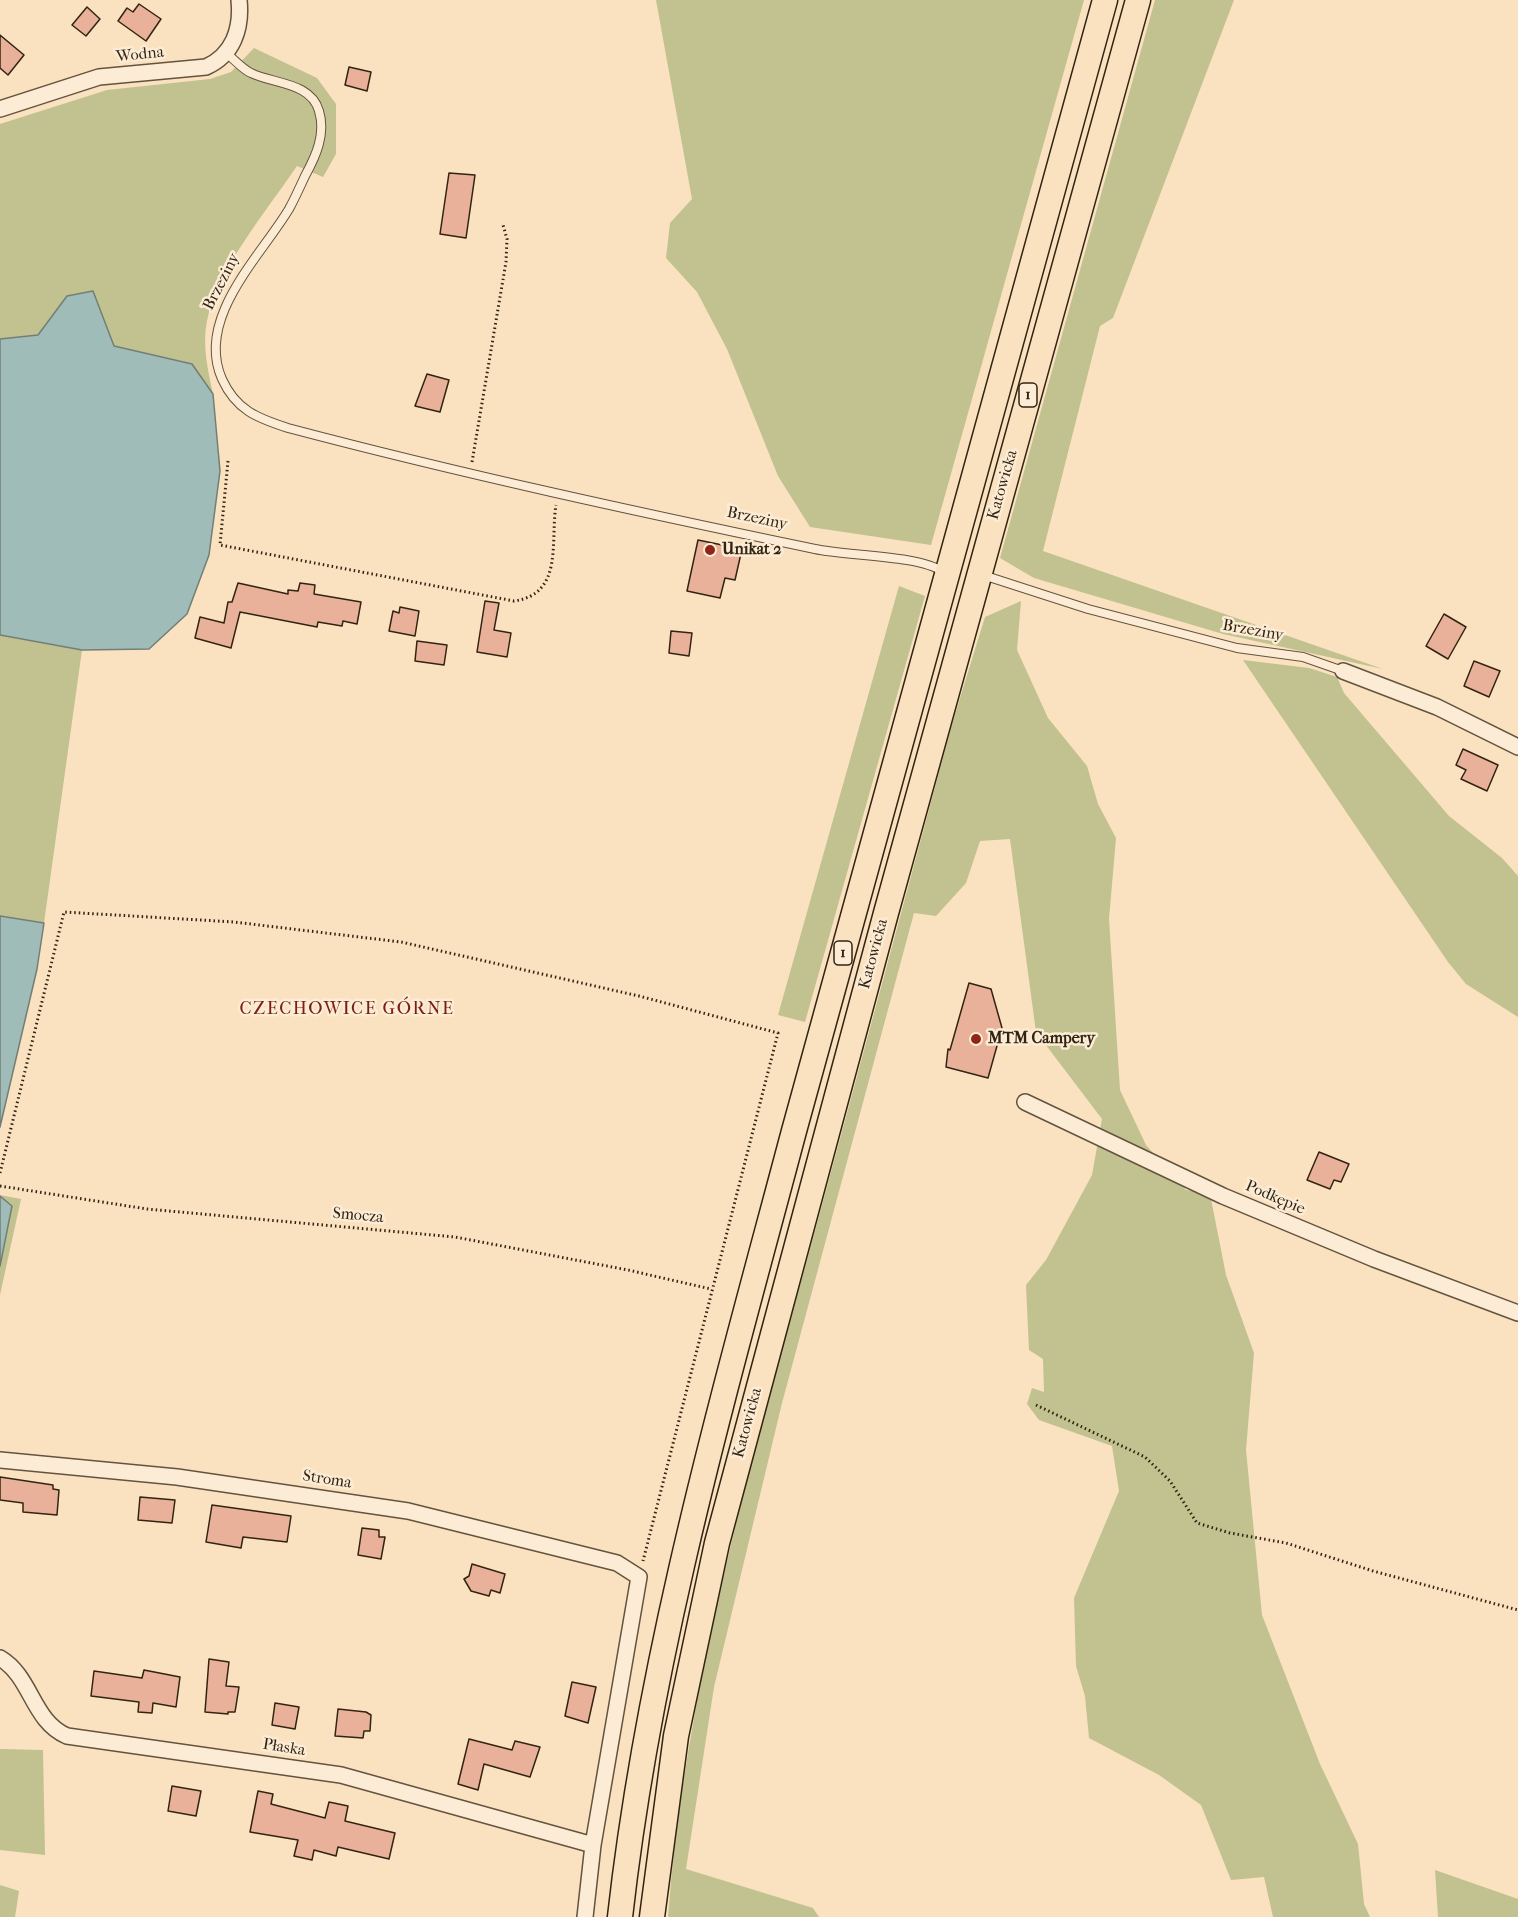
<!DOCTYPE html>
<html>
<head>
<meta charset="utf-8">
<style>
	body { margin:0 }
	canvas { display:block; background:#fae1bf }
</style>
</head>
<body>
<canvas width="1518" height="1917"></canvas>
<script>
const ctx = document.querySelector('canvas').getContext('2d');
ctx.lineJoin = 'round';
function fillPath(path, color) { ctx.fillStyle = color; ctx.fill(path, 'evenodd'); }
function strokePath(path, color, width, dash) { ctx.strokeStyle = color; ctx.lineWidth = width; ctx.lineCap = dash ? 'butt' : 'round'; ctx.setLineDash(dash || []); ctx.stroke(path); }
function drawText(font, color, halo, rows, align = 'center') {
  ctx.font = font + ' "IM FELL French Canon",serif'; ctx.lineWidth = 5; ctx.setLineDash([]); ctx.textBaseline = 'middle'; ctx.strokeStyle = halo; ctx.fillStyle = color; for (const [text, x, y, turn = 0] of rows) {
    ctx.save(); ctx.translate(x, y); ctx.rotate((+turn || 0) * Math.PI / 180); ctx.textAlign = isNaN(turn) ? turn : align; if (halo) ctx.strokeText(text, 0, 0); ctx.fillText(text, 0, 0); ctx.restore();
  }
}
const green = new Path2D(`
	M656,0h428l-153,545 -121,-18 -32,-51 -51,-127 -30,-57 -31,-34 4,-35 22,-24z
	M1155,0h79l-121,318 -13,8 -57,225 340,118 -160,-35 -189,-56 -34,-20z
	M254,48l63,30 19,26v50l-13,23 -26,-11c-29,43 -81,105 -90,155 -5,24 1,50 6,73l-21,-30 -78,-18 -47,-50 -29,39 -38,4v-215l107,-34 103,-11 21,-7z
	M899,586l26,10 -120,426 -27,-7z
	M1021,601l-4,49 31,68 39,48 11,38 18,34 -7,81 11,171 26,55 40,45 24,4 16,81 28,78 -8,97 16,165 58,149 38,80 6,60 6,13h-97l-9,-40 -33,3 -30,-75 -42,-30 -70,-37 -4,-42 -9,-30 -2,-68 45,-107 -7,-45 -73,-26 -12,-16 5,-16 12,4 -1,-33 -14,-9 -3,-65 20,-25 46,-85 10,-56 -66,-87 -26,-193 -30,2 -14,42 -30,33 -22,-3 -132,490 -68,284 -28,182 127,39 6,9h-151c17,-223 79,-442 139,-657 49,-179 97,-358 145,-536l33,-107z
	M0,635l82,15 -38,273 -44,-7z
	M1243,660l66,8 28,9 7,16 105,123 53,42 16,18v141l-52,-33 -18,-22z
	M0,1195l21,4 -21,96v-29l12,-59z
	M0,1749l43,1 2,105 -45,-5z
	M1435,1870l83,29v18h-80z
	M0,1885l19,6 -4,26h-15z`);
const water = new Path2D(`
	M93,291l21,55 78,18 21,30 7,77 -11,84 -22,59 -38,35 -67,1 -82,-15v-296l38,-4 29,-39z
	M0,916l44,7 -7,46 -37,158z
	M0,1196l12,10 -12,60z`);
const building = new Path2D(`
	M139,4l22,15 -15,22 -28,-20 9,-13 6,4z
	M87,7l13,12 -14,17 -14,-11z
	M0,35l24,20 -16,20 -8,-7z
	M349,67l22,5 -4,19 -22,-6z
	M449,173l26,2 -9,63 -26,-4z
	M427,374l22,6 -9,32 -25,-6z
	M698,540l44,9 -7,31 -10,-2 -5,20 -33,-7z
	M238,583l50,11v-4l10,1 2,-8 15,2 -1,9 47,8 -4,22 -14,-3 -1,5 -24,-4 -1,5 -77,-15 -9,36 -36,-10 5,-21 24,6 4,-21h4z
	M485,601l14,2 -5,27 17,3 -4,24 -30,-5z
	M400,607l19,4 -4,25 -26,-5 4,-20 6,2z
	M1444,614l22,13 -18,32 -22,-13z
	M671,631l21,2 -3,23 -20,-3z
	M417,641l30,4 -3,20 -29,-4z
	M1474,661l26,10 -11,26 -25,-11z
	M1463,749l35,16 -11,26 -26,-12 5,-9 -10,-5z
	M969,983l22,6 11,39 -14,50 -42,-11 2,-18 2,1z
	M1319,1152l30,12 -8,18 -7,-2 -4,9 -23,-9z
	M0,1477l53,8v4l6,1 -2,25 -34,-3v-9l-23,-3z
	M140,1497l35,3 -3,23 -34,-3z
	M212,1505l79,11 -4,26 -44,-5 -2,11 -35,-6z
	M362,1528l17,2v7h6l-4,22 -23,-4z
	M472,1564l33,10 -5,19 -9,-3 -2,6 -18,-5 -7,-12 5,-3z
	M209,1659l20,3 -3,24 13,1 -4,25h-7v2l-23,-2z
	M144,1670l36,7 -4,30 -23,-4 -1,10 -14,-1 1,-10 -48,-6 3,-25 48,7z
	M572,1682l24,5 -8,36 -23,-7z
	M275,1703l24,4 -4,22 -23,-4z
	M338,1709l28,3 5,3 -1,16h-6l-1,7 -28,-2z
	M469,1739l43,11 3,-9 25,6 -10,30 -46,-13 -6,26 -20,-6z
	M172,1786l29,5 -5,25 -28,-5z
	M258,1791l15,3 -2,10 54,14 4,-16 19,4 -3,15 50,12 -6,26 -51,-12 -2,9 -22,-6 -2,10 -18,-4 4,-16 -48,-8z`);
const path = new Path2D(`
	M228,461l-8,84 294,56c50,-7 36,-59 42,-96
	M472,462l34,-200 1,-23 -4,-14
	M0,1173l64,-261 170,10 167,20 238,54 139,37 -135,528
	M0,1186l147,23 308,28 173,33 83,19
	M1036,1405l109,52 25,24 27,42 33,10 56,10 87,28 145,39`);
const service = new Path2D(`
	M226,53c8,6 16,16 25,20 22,11 60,9 68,38 7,23 -3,45 -14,65 -5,11 -10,22 -16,33 -28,47 -94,109 -67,170 14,31 35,39 66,49 174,46 350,84 527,121 31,7 105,6 128,23
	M985,572l4,5 99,32 149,39 66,9 40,14`);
const minor = new Path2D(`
	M0,109l99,-32 107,-10c27,-12 36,-38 33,-67
	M1343,671l94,36 81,40
	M1025,1102l198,94 151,63 144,54
	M0,1460l177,17 231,34 209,52 22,14 -46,268 -8,72
	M0,1658c32,19 32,63 67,78l274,39 252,70`);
const primary = new Path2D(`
	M620,1917c30,-268 105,-526 174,-786 101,-378 208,-754 311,-1131
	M652,1917l24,-181 41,-193 169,-630 252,-913`);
const markers = [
	[710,550,6,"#8f2418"],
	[976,1039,6,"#8f2418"]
];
const shields = [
	[1028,395,18],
	[843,953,18]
];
const shieldNames = [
	["1",1028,395],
	["1",843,953]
];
const streetNames = [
	["Wodna",140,55,-6],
	["Brzeziny",222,282,-63],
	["Katowicka",1003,485,-74],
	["Brzeziny",757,519,12],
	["Brzeziny",1253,631,10],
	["Katowicka",874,954,-75],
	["Podkępie",1275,1198,23],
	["Smocza",358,1216,5],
	["Katowicka",748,1423,-75],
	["Stroma",327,1480,9],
	["Płaska",284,1748,9]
];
const poiNames = [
	["Unikat 2",722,550],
	["MTM Campery",988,1039]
];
const neighbourhoodNames = [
	["CZECHOWICE GÓRNE",347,1010]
];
fillPath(green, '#c1c290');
fillPath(water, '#9fbcb8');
strokePath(water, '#737f76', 1.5);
fillPath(building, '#e9b19a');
strokePath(building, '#322413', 1.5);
strokePath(service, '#64533e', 10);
strokePath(minor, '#64533e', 18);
strokePath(primary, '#322413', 27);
strokePath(path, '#322413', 3, [1.5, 3]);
strokePath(service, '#fcecd5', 8);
strokePath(minor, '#fcecd5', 15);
strokePath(primary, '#fae1bf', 24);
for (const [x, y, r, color] of markers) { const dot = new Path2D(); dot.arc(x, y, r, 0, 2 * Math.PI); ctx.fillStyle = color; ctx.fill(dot); strokePath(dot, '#fcecd5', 2); }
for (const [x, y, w] of shields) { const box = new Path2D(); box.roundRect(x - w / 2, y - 12, w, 24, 4.5); ctx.fillStyle = '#fcecd5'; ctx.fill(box); strokePath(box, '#322413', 1.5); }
drawText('bold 15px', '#322413', null, shieldNames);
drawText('16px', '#322413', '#fcecd5', streetNames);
drawText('bold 16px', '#322413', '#fcecd5', poiNames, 'left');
ctx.letterSpacing = '1.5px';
drawText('18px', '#7a1f14', '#fcecd5', neighbourhoodNames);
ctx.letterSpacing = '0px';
</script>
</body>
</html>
